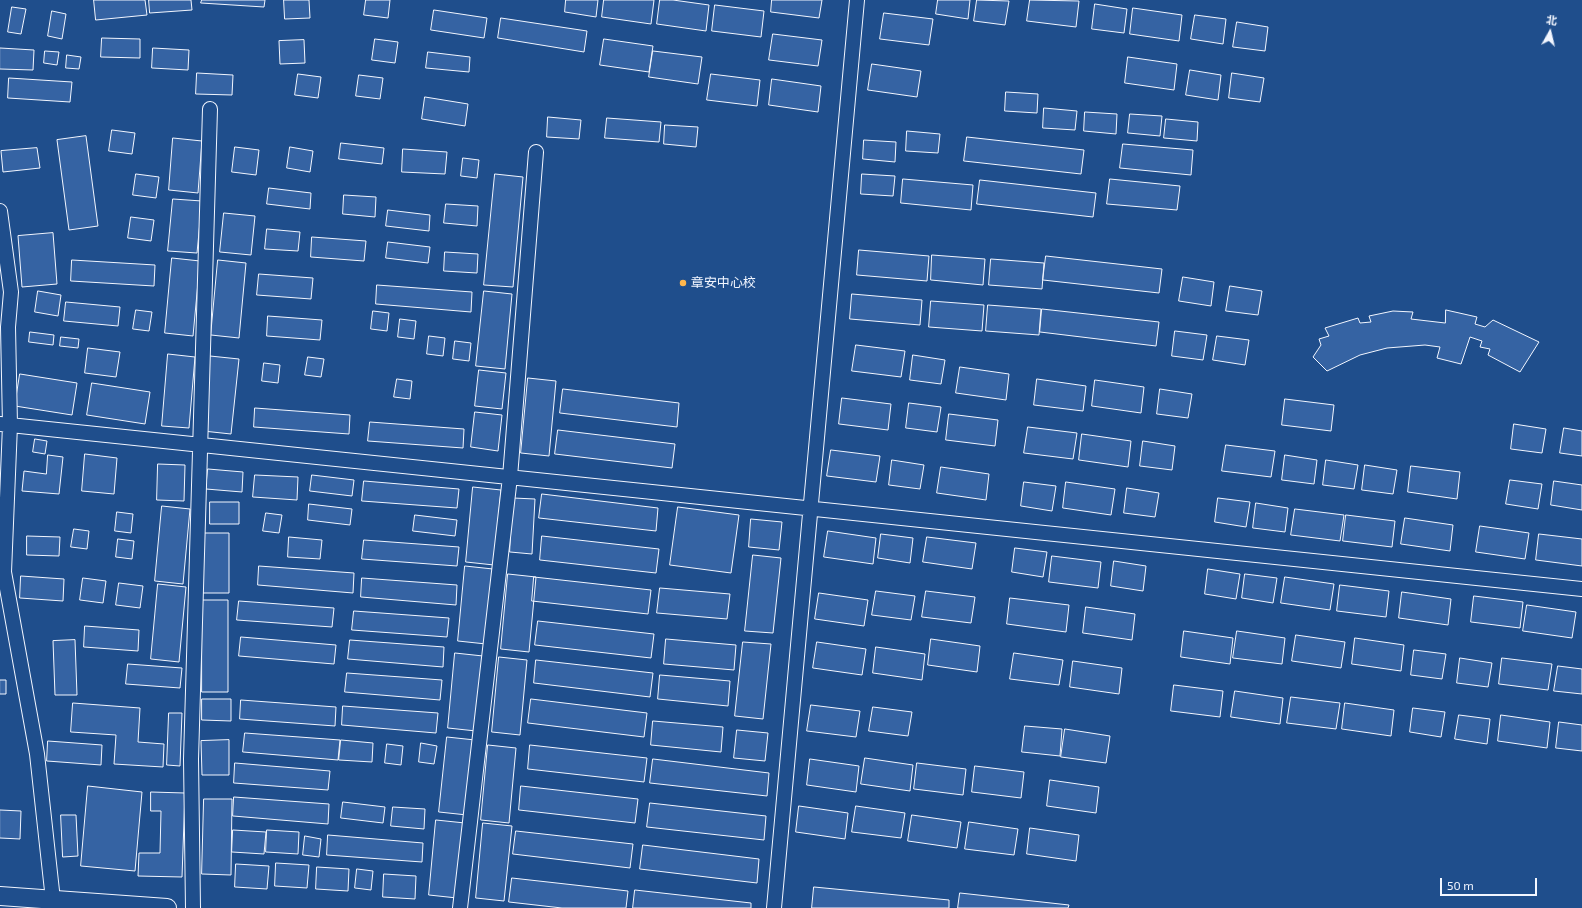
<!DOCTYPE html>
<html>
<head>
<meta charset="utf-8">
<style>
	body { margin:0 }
	#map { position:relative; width:1582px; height:908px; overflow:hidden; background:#1f4e8c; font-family:"Exo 2","Noto Sans SC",sans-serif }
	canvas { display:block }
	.north { position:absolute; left:1530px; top:12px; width:40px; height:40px; -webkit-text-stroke:3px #1f4e8c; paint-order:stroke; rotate:8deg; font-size:11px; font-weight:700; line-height:16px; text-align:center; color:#f2f6ff }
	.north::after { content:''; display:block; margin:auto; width:14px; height:18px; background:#f2f6ff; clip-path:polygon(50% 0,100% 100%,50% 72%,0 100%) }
	.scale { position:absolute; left:1440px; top:878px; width:97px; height:18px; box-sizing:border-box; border:2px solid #f2f6ff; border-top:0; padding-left:5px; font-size:12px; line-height:14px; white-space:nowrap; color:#f2f6ff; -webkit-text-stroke:3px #1f4e8c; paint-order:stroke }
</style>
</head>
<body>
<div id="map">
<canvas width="1582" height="908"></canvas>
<div class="north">北</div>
<div class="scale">50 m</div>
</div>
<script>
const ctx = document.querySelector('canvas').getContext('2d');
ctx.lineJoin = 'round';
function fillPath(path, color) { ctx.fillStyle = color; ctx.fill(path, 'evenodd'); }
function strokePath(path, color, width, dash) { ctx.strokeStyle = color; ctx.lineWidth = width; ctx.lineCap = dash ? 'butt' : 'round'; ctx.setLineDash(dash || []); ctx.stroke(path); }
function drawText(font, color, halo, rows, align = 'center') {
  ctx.font = font + ' "Exo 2","Noto Sans SC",sans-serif'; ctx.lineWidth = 3; ctx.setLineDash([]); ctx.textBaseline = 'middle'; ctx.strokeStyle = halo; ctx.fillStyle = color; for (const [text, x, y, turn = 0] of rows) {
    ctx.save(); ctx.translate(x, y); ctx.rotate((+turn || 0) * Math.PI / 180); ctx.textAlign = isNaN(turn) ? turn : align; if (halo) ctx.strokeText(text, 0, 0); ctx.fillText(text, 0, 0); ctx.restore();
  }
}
const building = new Path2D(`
	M94,0h51l2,15 -51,5z
	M149,0h42l1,10 -42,3z
	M202,0h63l-1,7 -63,-4z
	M284,0h25l1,18 -25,1z
	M366,0h24l-2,18 -24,-3z
	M566,0h32l-2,17 -31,-5z
	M604,0h50l-3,24 -49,-7z
	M660,0h13l36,5 -3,26 -49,-7z
	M772,0h50l-3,18 -48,-6z
	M938,0h32l-2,19 -32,-5z
	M977,0l32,1 -4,24 -31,-4z
	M1030,0l49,1 -3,26 -49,-6z
	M1095,4l32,5 -3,24 -32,-4z
	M715,5l49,6 -3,26 -49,-6z
	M12,7l14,2 -5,25 -13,-2z
	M1133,8l49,7 -3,26 -49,-7z
	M434,10l53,8 -3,20 -53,-8z
	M52,11l14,3 -4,25 -14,-3z
	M884,13l49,6 -4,26 -49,-6z
	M1195,15l31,4 -3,25 -32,-5z
	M501,18l86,13 -3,21 -86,-14z
	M1237,22l31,5 -3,24 -32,-4z
	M773,34l49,6 -4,26 -49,-6z
	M102,38l38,1v19l-39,-1z
	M375,39l23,3 -3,21 -23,-3z
	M604,39l49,7 -4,26 -49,-7z
	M304,40l1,23 -25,1 -1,-23z
	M0,48l34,2 -1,20 -33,-1z
	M153,48l36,2 -1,20 -36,-2z
	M45,51l14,1 -2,13 -13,-2z
	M653,51l49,6 -4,27 -49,-7z
	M428,52l42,5 -1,15 -43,-4z
	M67,55l14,2 -2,12 -13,-1z
	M1128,57l49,7 -3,26 -49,-7z
	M872,64l49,7 -4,26 -49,-7z
	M1190,70l31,5 -3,25 -32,-5z
	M197,73l36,2 -1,20 -36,-1z
	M1232,73l32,5 -4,24 -31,-4z
	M298,74l23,3 -3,21 -23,-3z
	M711,74l49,6 -3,26 -50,-6z
	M359,75l24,3 -3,21 -24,-3z
	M9,78l63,4 -2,20 -62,-4z
	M772,79l49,7 -3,26 -49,-7z
	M1006,92l32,2 -1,19 -32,-2z
	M425,97l43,7 -3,22 -43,-7z
	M1044,108l33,3 -2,19 -32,-2z
	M1085,112l32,2 -1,20 -32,-3z
	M1130,114l32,2 -2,20 -32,-3z
	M548,117l33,3 -2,19 -32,-2z
	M607,118l54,4 -2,20 -54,-4z
	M1166,119l32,3 -1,19 -33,-3z
	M665,125l33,2 -2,20 -32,-3z
	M112,130l23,3 -3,21 -23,-3z
	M907,131l33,3 -2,19 -32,-2z
	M86,136l12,90 -29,4 -12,-90z
	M967,137l117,13 -3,24 -117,-13z
	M173,138l29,3 -4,52 -29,-3z
	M864,140l32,2 -1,20 -32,-3z
	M341,143l43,5 -2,16 -43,-5z
	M1123,144l70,6 -2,25 -71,-7z
	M235,147l24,3 -3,25 -24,-3z
	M290,147l23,4 -3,21 -23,-4z
	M37,148l3,20 -37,4 -2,-21z
	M403,149l44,3 -2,22 -43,-2z
	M463,158l16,2 -2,18 -16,-2z
	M136,174l23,3 -3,21 -23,-3z
	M495,174l28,3 -10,110 -29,-2z
	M862,174l33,2 -2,20 -32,-2z
	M903,179l70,6 -2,25 -70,-7z
	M1110,179l70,7 -3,24 -70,-6z
	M980,180l116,13 -3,24 -116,-13z
	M269,188l42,5 -1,16 -43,-5z
	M344,195l32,2 -1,20 -32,-3z
	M173,199l29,2 -5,52 -29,-2z
	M446,204l32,2 -1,20 -33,-3z
	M388,210l42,5 -1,16 -43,-5z
	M224,213l31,3 -4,39 -31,-3z
	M131,217l23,3 -3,21 -23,-3z
	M267,229l33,3 -2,19 -33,-2z
	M53,233l4,51 -35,3 -4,-51z
	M312,237l54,4 -2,20 -53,-4z
	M388,242l42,5 -2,16 -42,-5z
	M859,250l70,6 -2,25 -70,-6z
	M445,252l33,2 -1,19 -33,-2z
	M932,255l53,4 -2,26 -52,-5z
	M1046,256l116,13 -3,24 -116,-13z
	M172,258l28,3 -7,75 -28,-3z
	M991,259l53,4 -2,26 -53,-4z
	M72,260l83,5 -1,21 -83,-5z
	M218,260l28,3 -7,75 -28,-3z
	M259,274l54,4 -2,21 -54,-4z
	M1183,277l31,5 -3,24 -32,-5z
	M377,285l95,7 -1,20 -95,-8z
	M1230,286l32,5 -4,24 -32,-4z
	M38,291l23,4 -3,21 -23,-4z
	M484,291l28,3 -7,75 -29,-3z
	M852,294l70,6 -2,25 -70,-6z
	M931,301l53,4 -2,26 -53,-4z
	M66,302l54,5 -2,19 -54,-5z
	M988,305l53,4 -2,26 -53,-4z
	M1042,309l117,13 -3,24 -116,-14z
	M136,310l16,2 -3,19 -16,-2z
	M1446,310l31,7 -2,7 10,3 8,-7 46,22 -19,30 -32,-17 2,-6 -10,-2 2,-6 -12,-4 -9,27 -24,-6 3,-11 -15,-2 -38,3 -27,7 -33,16 -14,-14 8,-12 -2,-6 10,-3 -4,-8 33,-10 2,5 11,-1 -2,-6 24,-5 20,1 -2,7 34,4z
	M373,311l16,2 -2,18 -16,-2z
	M268,316l54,4 -2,20 -53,-4z
	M400,319l16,2 -2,18 -16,-2z
	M1175,331l32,4 -4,25 -31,-4z
	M30,332l24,3 -1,10 -24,-3z
	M429,336l16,2 -2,18 -16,-2z
	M1217,336l32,4 -4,25 -32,-5z
	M61,337l18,2 -1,9 -18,-2z
	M455,341l16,2 -2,18 -16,-2z
	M856,345l49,6 -4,26 -49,-6z
	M88,348l32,4 -4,25 -31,-4z
	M168,354l27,3 -6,71 -27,-2z
	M913,355l32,5 -4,24 -31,-4z
	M210,356l29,3 -8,75 -28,-3z
	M308,357l16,2 -3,18 -16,-2z
	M264,363l16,2 -2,18 -16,-2z
	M960,367l49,7 -3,26 -50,-7z
	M479,370l27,3 -4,36 -27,-3z
	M20,374l57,9 -5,32 -57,-9z
	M528,378l28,3 -7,75 -28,-3z
	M397,379l15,2 -2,18 -16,-2z
	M1037,379l49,7 -3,25 -49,-6z
	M1095,380l49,7 -3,26 -49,-7z
	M92,383l58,9 -5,32 -58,-9z
	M563,389l116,14 -2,24 -117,-14z
	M1160,389l32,5 -4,24 -31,-4z
	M842,398l49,6 -3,26 -49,-6z
	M1285,399l49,6 -3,26 -49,-6z
	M909,403l32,4 -4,25 -31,-4z
	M255,408l95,7 -1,19 -95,-7z
	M475,412l27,3 -4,36 -27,-4z
	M949,414l49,6 -3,26 -49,-6z
	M370,422l94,7 -1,19 -95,-7z
	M1514,424l32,5 -4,24 -31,-4z
	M1028,427l49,6 -4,26 -49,-6z
	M1564,428l18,3v25l-22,-3z
	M558,430l117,14 -3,24 -117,-14z
	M1082,434l49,7 -3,26 -49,-7z
	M35,439l12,2 -2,13 -12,-2z
	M1143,441l32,5 -3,24 -32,-4z
	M1226,445l49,6 -4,26 -49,-6z
	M831,450l49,6 -4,26 -49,-6z
	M85,454l32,4 -3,36 -32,-3z
	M48,455l15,2 -4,37 -37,-3 2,-20 22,3z
	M1285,455l32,5 -3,24 -32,-4z
	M892,460l32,5 -4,24 -31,-4z
	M1326,460l32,5 -4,24 -31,-4z
	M158,464l27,1 -1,36 -27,-1z
	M1365,465l32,5 -4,24 -31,-4z
	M1411,466l49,6 -3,27 -49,-7z
	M941,467l48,7 -3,26 -49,-7z
	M208,469l35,3 -1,20 -36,-3z
	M255,475l43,2 -1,23 -44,-3z
	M312,475l42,5 -2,16 -42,-5z
	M1510,480l32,4 -4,25 -32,-5z
	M364,481l95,8 -2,19 -95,-7z
	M1554,481l28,4v25l-31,-5z
	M1024,482l32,4 -4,25 -31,-5z
	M1066,482l49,7 -4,26 -48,-7z
	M473,487l28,3 -7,75 -28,-3z
	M1127,488l32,5 -4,24 -31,-4z
	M542,494l116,14 -2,23 -117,-13z
	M513,498l22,1 -3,55 -22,-2z
	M1218,498l32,4 -4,25 -31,-5z
	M210,502h29v22h-29z
	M1256,503l32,5 -3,24 -32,-4z
	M309,504l43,5 -2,16 -42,-5z
	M162,506l28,3 -7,75 -28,-3z
	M678,507l61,8 -8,58 -61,-8z
	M1295,509l49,6 -4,26 -49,-6z
	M117,512l16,2 -2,19 -16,-2z
	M266,513l16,2 -3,18 -16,-2z
	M415,515l42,5 -2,16 -42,-5z
	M1346,515l49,6 -3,26 -49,-6z
	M1405,518l48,7 -3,26 -49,-7z
	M751,519l31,3 -3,28 -30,-3z
	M1480,526l49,7 -4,26 -49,-7z
	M74,529l15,2 -2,18 -16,-2z
	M828,531l48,7 -3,26 -49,-7z
	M200,533h29v60h-29z
	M881,534l32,4 -3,25 -32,-5z
	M1539,534l43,5v27l-46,-6z
	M27,536l33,1 -1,19 -32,-1z
	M542,536l117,13 -3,24 -116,-13z
	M289,537l33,3 -2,19 -32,-2z
	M927,537l49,6 -4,26 -49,-7z
	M118,539l16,2 -2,18 -16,-2z
	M364,540l95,7 -2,19 -95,-7z
	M1015,548l32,4 -4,25 -31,-5z
	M753,555l28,3 -8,75 -28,-2z
	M1052,556l49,6 -3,26 -49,-6z
	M1114,561l32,5 -3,25 -32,-5z
	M259,566l95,7 -1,20 -95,-8z
	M465,566l28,3 -7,75 -28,-3z
	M1208,569l32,5 -4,25 -31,-5z
	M508,574l28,3 -7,75 -28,-3z
	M1245,574l32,4 -4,25 -31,-5z
	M21,576l43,3 -1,22 -43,-3z
	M534,577l117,13 -3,24 -116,-13z
	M1285,577l49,7 -4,26 -49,-7z
	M83,578l23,3 -3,22 -23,-3z
	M362,578l95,7 -1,20 -95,-8z
	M119,583l24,3 -3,22 -24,-3z
	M158,584l28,3 -7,75 -28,-3z
	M1340,585l49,6 -3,26 -49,-6z
	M660,588l70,6 -3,25 -70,-6z
	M876,591l39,5 -4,24 -39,-5z
	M926,591l49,6 -4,26 -49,-6z
	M1402,592l49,7 -3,26 -49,-7z
	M819,593l49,7 -4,26 -49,-7z
	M1474,596l49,6 -3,26 -49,-6z
	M1010,598l59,7 -3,27 -59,-8z
	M202,600h26v92h-26z
	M239,601l95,7 -2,19 -95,-7z
	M1527,605l49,7 -4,26 -49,-7z
	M1086,607l49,7 -3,26 -49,-7z
	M354,611l95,7 -2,19 -95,-7z
	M538,621l116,13 -3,24 -116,-13z
	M85,626l54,4 -1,21 -54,-4z
	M1184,631l49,7 -3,26 -49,-7z
	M1237,631l48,7 -3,26 -49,-6z
	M1296,635l49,7 -4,26 -49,-7z
	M241,637l95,8 -2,19 -95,-8z
	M1355,638l49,7 -3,26 -49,-7z
	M666,639l70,6 -2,25 -70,-6z
	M931,639l49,7 -3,26 -49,-7z
	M75,640l2,55h-22l-2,-54z
	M350,640l94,7 -1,20 -95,-8z
	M743,642l28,2 -8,75 -28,-3z
	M817,642l49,7 -4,26 -49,-7z
	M876,647l49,7 -3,26 -49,-7z
	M1414,650l32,4 -4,25 -31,-4z
	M455,653l28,3 -7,75 -28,-3z
	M1014,653l49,7 -4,25 -49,-6z
	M499,657l28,3 -7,75 -28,-3z
	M1460,658l32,5 -4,24 -31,-4z
	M1502,658l50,6 -4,26 -49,-6z
	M536,660l117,13 -3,24 -116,-14z
	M1073,661l49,7 -3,26 -49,-7z
	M128,664l54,4 -2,20 -54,-4z
	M1558,666l24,3v25l-28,-3z
	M347,673l95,7 -2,20 -95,-8z
	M660,675l70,6 -2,25 -70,-7z
	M0,680h6v14h-6z
	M1174,685l49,6 -3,26 -49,-6z
	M1235,691l48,7 -3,26 -49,-7z
	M1291,697l49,6 -4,26 -49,-6z
	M202,699h29v22l-29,-1z
	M531,699l116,14 -3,24 -116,-14z
	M241,700l95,7 -1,19 -95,-7z
	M73,703l67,5 -2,34 26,2 -1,23 -49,-3 2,-29 -45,-3z
	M1345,703l49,7 -3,26 -49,-7z
	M811,705l49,6 -4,26 -49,-6z
	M343,706l95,7 -2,20 -94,-8z
	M873,707l39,5 -4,24 -39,-5z
	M1413,708l32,4 -4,25 -31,-5z
	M169,713h13l-2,53 -13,-1z
	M1459,715l31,4 -3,25 -32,-5z
	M1501,715l49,7 -3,26 -49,-7z
	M653,721l70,6 -2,25 -70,-7z
	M1559,722l23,3v26l-26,-3z
	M1025,726l37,3 -2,27 -38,-4z
	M1065,729l45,7 -4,27 -45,-6z
	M737,730l31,3 -3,28 -31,-3z
	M245,733l95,7 -2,20 -95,-8z
	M447,737l28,3 -8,75 -28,-3z
	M229,740v35h-27l-1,-34z
	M341,740l32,3 -1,19 -33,-2z
	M48,741l54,4 -1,20 -54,-4z
	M421,743l16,3 -3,18 -15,-2z
	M387,744l16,2 -2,19 -16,-2z
	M488,745l28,3 -7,75 -28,-3z
	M530,745l117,13 -3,24 -116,-13z
	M865,758l48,7 -3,26 -49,-7z
	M653,759l116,14 -2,23 -117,-13z
	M810,759l49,7 -3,26 -49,-7z
	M235,763l95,8 -2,19 -94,-7z
	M917,763l49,6 -3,26 -49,-6z
	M975,766l49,6 -3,26 -49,-6z
	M1050,780l49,7 -3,26 -49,-7z
	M88,786l54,6 -7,79 -54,-5z
	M521,786l117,13 -3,24 -116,-13z
	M151,792l34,1 -3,84 -44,-1 1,-23h21l1,-42h-10z
	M234,797l95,7 -1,20 -95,-8z
	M204,799h28l-1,76 -29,-1z
	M343,802l42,5 -2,16 -42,-5z
	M650,803l116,13 -2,24 -117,-13z
	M799,806l49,7 -3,26 -49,-7z
	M856,806l49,7 -4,25 -49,-6z
	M393,807l32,2 -1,20 -33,-3z
	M0,810l21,1 -1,28 -20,-1z
	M61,815h15l2,41 -15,1z
	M912,815l49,7 -4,26 -49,-7z
	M436,820l29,3 -8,75 -28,-3z
	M969,822l49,7 -4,26 -49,-6z
	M483,823l29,3 -8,75 -28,-3z
	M1030,828l49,7 -3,26 -49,-7z
	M233,830l33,2 -2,22 -32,-2z
	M267,830l32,2 -1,22 -32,-2z
	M516,831l117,13 -3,24 -117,-14z
	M328,835l95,8 -1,19 -95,-7z
	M305,836l16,3 -2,18 -16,-2z
	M643,845l116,14 -2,24 -117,-14z
	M276,863l33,2 -2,23 -32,-2z
	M236,864l33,2 -2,23 -32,-2z
	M317,867l32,2 -1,22 -32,-2z
	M357,869l16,2 -2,19 -16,-2z
	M384,874l32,2 -1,23 -32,-2z
	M512,878l116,13 -2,17h-64l-53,-6z
	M814,887l135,13v8h-137z
	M635,890l116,13v5h-118z
	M960,893l109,12 -1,3h-110z`);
const minor = new Path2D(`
	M0,211l11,81 -3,35 2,98 -6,147 33,182 16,146
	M0,424l1582,165
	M193,908l-2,-149 19,-650
	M460,908l50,-431 26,-325
	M774,908l83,-908`);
const major = new Path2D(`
	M0,896l167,12`);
const markers = [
	[683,283,4,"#ffb74d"]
];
const poiNames = [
	["章安中心校",691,283]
];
fillPath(building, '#3563a3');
strokePath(building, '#f2f6ff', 1);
strokePath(minor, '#f2f6ff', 16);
strokePath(major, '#f2f6ff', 20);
strokePath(minor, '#1f4e8c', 14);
strokePath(major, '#1f4e8c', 18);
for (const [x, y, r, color] of markers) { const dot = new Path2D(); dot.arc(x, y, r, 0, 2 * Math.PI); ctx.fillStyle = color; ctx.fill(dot); strokePath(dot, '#1f4e8c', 1.5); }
drawText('13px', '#f2f6ff', '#1f4e8c', poiNames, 'left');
</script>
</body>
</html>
